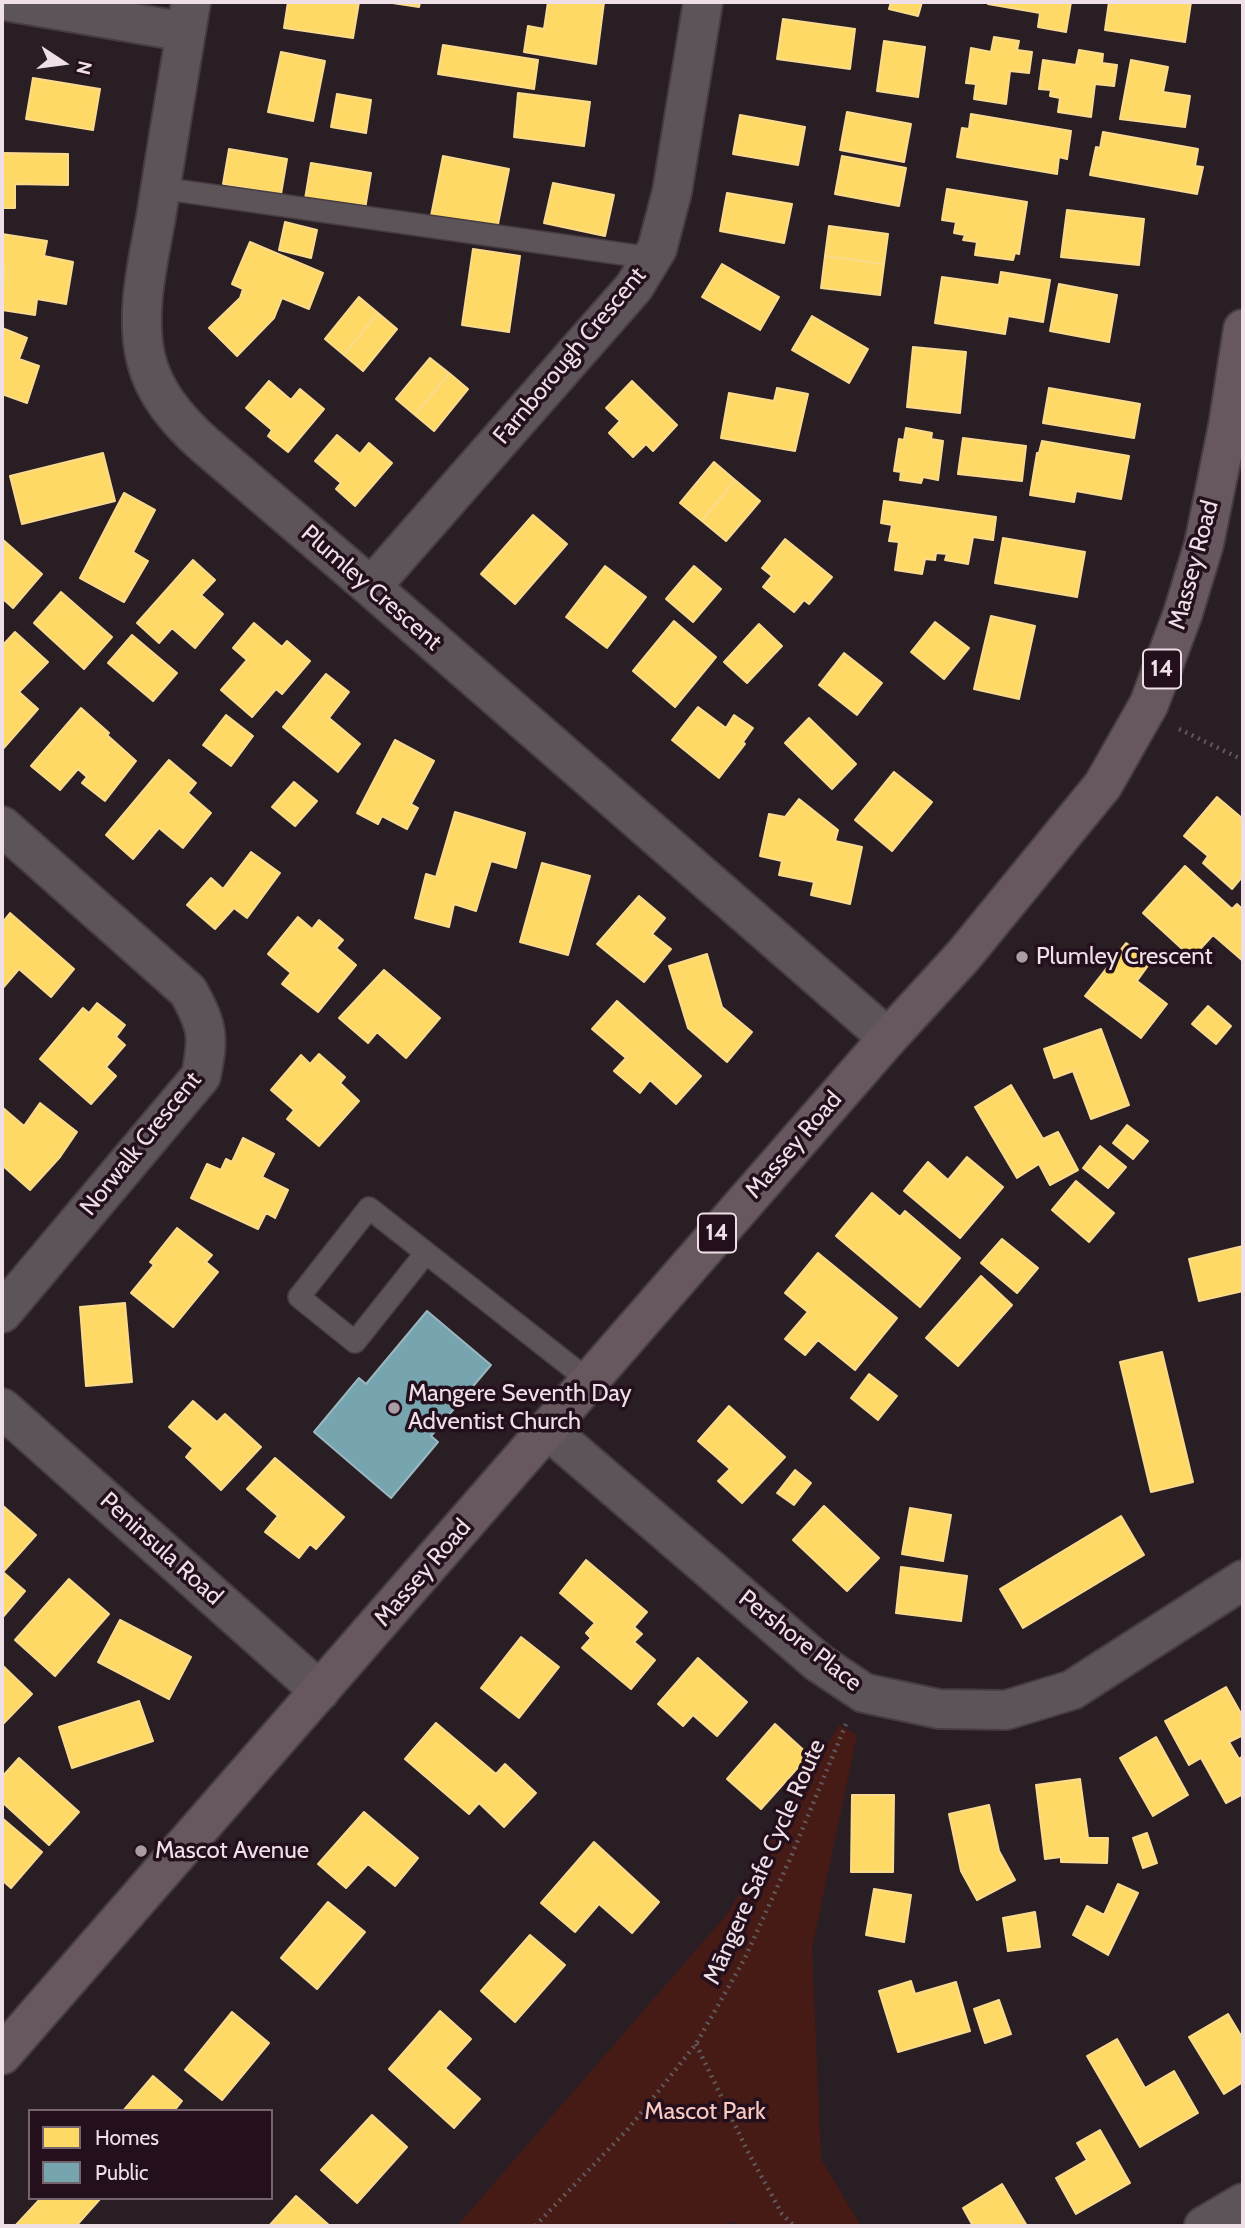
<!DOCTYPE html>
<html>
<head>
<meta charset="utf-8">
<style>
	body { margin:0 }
	#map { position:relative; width:1245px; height:2228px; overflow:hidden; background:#2a1e25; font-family:Cabin,sans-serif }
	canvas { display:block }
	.frame { position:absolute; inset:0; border:4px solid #efe0e8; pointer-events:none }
	.legend { position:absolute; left:28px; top:2109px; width:245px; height:91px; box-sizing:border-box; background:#24101d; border:2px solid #75636e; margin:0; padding:9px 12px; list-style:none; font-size:21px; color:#efe0e8 }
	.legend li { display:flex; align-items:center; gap:14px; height:35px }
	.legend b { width:35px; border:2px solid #75636e }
	.north { position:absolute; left:28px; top:28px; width:70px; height:70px; -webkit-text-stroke:5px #24101d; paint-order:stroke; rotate:103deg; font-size:19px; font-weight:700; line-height:28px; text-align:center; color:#efe0e8 }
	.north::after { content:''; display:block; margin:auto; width:24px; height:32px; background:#efe0e8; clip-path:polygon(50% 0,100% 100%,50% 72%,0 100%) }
</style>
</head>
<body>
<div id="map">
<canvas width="1245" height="2228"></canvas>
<div class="frame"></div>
<ul class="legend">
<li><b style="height:19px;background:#ffd966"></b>Homes</li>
<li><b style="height:19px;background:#76a5af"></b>Public</li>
</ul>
<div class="north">N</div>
</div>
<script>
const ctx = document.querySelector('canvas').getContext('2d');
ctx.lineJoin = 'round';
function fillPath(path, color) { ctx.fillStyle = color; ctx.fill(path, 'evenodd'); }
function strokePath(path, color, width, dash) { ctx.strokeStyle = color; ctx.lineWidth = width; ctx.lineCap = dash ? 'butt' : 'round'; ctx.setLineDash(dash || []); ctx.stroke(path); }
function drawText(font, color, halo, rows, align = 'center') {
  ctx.font = font + ' Cabin,sans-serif'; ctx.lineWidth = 7; ctx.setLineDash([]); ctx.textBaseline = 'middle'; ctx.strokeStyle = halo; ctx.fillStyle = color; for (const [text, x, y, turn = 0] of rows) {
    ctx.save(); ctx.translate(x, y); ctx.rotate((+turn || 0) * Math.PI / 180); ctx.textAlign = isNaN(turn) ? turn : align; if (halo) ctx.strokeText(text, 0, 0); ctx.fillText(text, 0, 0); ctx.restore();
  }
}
const green = new Path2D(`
	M839,1725l18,10 -45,213 9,211 40,67h-121l-7,-5 -8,5h-268l271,-313z`);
const homes = new Path2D(`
	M288,2h71l-6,36 -69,-10z
	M386,2h34l-1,5z
	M548,2h56l-8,62 -72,-12 4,-26 16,3z
	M891,2h31l-4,14 -29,-7z
	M988,2h83l-5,30 -28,-5 2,-14 -52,-9z
	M1109,2h82l-6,40 -80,-12z
	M783,19l72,10 -5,40 -73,-10z
	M994,37l25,4 -2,9 15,2 -3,21 -19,-2 -4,33 -32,-5 2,-15 -10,-1 5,-35 20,4z
	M884,41l41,6 -7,50 -41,-6z
	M443,45l95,15 -4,29 -96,-15z
	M1079,50l24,4 -1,9 15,2 -3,21 -19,-2 -4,33 -33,-5 2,-14 -10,-2 1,-6 -12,-1 4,-29 33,5z
	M281,52l44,9 -12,60 -45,-9z
	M1131,60l37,7 -5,25 27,4 -5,31 -65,-8z
	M33,78l67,11 -7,41 -67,-11z
	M518,93l72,9 -6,44 -70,-9z
	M337,94l34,6 -5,33 -35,-6z
	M847,112l64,12 -7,38 -64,-12z
	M971,114l100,17 -4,28 -8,-2 -2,17 -100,-17 5,-29 7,1z
	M740,115l65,12 -7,38 -65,-11z
	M1103,132l95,17 -3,17 8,1 -6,27 -107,-19 6,-28 4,1z
	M229,149l58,10 -6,35 -58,-10z
	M2,153l66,1v31l-53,-1v24h-13z
	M443,156l66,13 -12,60 -66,-13z
	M842,156l64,12 -7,38 -64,-12z
	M311,163l60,10 -6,36 -60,-10z
	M553,183l61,12 -9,41 -61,-13z
	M947,189l80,13 -8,52 -4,-1 -2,7 -38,-5 2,-13 -14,-2 2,-5 -11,-2 2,-11 -14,-2z
	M727,193l65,11 -8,39 -64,-12z
	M1067,210l77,9 -5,46 -78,-8z
	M285,222l32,8 -6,28 -32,-8z
	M829,226l59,8 -4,30 -59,-8z
	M2,234l45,7 -3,15 29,6 -7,42 -29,-5 -2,16 -33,-5 2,-43 -2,-1z
	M250,242l73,31 -14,36 -27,-11 -8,20 -37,38 -28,-28 31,-30 3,-9 -11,-5z
	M473,249l47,7 -11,76 -47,-7z
	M825,256l59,8 -4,31 -59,-7z
	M722,264l57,33 -19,33 -58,-33z
	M1001,272l49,8 -7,42 -35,-6 -3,18 -70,-11 7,-46 57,8z
	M1059,284l58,11 -8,47 -59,-11z
	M359,297l19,16 -34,42 -19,-16z
	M378,313l19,16 -34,42 -19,-16z
	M812,316l56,33 -19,34 -57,-33z
	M2,328l25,10 -8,21 20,7 -12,37 -25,-9z
	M913,347l53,5 -6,61 -53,-6z
	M430,358l19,15 -34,42 -19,-16z
	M449,373l19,16 -34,42 -19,-16z
	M269,381l22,19 9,-11 24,20 -36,43 -20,-16 4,-6 -26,-22z
	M632,381l45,44 -24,26 -7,-7 -13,13 -24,-24 11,-12 -14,-13z
	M777,388l31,6 -13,57 -74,-13 8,-45 45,8z
	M1049,388l91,16 -6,34 -91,-15z
	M906,428l26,5 -1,6 12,2 -5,39 -15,-3 -2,6 -21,-3 1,-8 -7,-1 5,-32 5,1z
	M337,435l23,19 9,-11 23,20 -37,43 -19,-17 5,-6 -26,-22z
	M963,438l63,8 -4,35 -64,-7z
	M1042,441l87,15 -8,43 -45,-8 -2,11 -44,-7 7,-42h2z
	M103,453l12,48 -93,23 -12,-48z
	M714,462l21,18 -33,41 -22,-18z
	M735,480l25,21 -34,40 -24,-20z
	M124,493l31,17 -22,42 15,9 -24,41 -44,-24z
	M884,501l112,16 -3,23 -20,-3 -5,27 -23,-4 2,-6 -11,-1 -1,7 -10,-1 -3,15 -27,-4 4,-28 -10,-1 3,-16 -11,-2z
	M533,515l34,29 -52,60 -34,-30z
	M1003,538l82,14 -8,45 -82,-14z
	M2,539l40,35 -29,34 -11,-10z
	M785,539l47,38 -23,27 -5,-4 -10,12 -31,-25 9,-11 -10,-8z
	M193,560l22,20 -14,15 22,19 -28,34 -23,-20 -13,15 -22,-20z
	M605,566l41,31 -39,51 -41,-31z
	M694,566l27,23 -28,33 -27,-23z
	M61,592l51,45 -28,32 -50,-46z
	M991,616l44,10 -16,73 -45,-10z
	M674,621l42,36 -41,50 -42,-36z
	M935,622l34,26 -25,31 -33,-27z
	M254,623l28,24 5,-6 23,20 -28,33 -6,-5 -24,28 -31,-27 26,-30 -14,-12z
	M759,624l23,22 -35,37 -23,-21z
	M15,632l33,30 -29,30 19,17 -36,41v-104z
	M132,635l45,38 -24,28 -45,-38z
	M844,653l38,30 -25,32 -38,-30z
	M326,674l23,18 -20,26 31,26 -22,28 -55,-45z
	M698,707l28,21 8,-13 19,13 -10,14 2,2 -26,34 -47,-38z
	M81,708l28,25 -2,2 29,26 -31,40 -23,-18 5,-6 -9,-8 -18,21 -29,-24z
	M226,715l27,21 -22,30 -28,-21z
	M809,718l47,46 -24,25 -47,-46z
	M395,740l39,21 -23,43 7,4 -11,21 -25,-13 -4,8 -21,-11z
	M169,760l27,23 -8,10 23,20 -28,35 -24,-20 -26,31 -27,-24z
	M894,772l38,30 -40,49 -37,-31z
	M294,782l23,19 -22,25 -23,-19z
	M1217,797l26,22v60l-1,-2 -10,12 -29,-26 5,-7 -24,-20z
	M799,799l39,31 -3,11 27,6 -12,57 -39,-9 3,-13 -35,-7 3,-14 -22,-5 9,-42 16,3z
	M455,812l70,21 -9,35 -25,-7 -15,50 -22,-7 -5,23 -34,-9 11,-44 10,3z
	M251,852l29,21 -33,45 -13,-10 -19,21 -28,-24 24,-27 12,11z
	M542,863l48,13 -22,79 -48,-13z
	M1185,866l47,43 5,-5 6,6v51l-30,-26 -21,23 -49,-45z
	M639,896l26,22 -13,16 19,15 -27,33 -47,-38z
	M10,913l64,56 -23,28 -32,-28 -17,20v-66z
	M298,917l14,12 7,-9 24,20 -7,8 20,17 -38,47 -36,-28 9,-11 -23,-19z
	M1126,943l26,17 -15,21 30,23 -26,34 -56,-42z
	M707,954l15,53 30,25 -25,30 -39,-34 -19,-62z
	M384,970l56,48 -34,40 -29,-26 -9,11 -29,-25z
	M617,1001l84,75 -25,28 -26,-24 -10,13 -26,-22 12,-13 -34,-29z
	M97,1003l28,22 -9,12 9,8 -19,22 10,9 -25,28 -51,-45 43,-51 6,5z
	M1208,1006l23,20 -15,18 -24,-20z
	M1101,1029l28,76 -38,14 -18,-48 -19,7 -10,-29z
	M319,1054l26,23 -5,6 19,18 -40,45 -32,-27 7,-9 -23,-20 30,-35 9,9z
	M1011,1085l32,54 15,-7 20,38 -28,15 -11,-21 -22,14 -42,-71z
	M40,1103l37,29 -17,25 -30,33 -28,-25v-58l22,19z
	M1127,1125l21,16 -15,18 -20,-16z
	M243,1138l31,16 -12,23 26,13 -13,28 -9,-5 -8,16 -67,-31 16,-34 14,6 5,-11 6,3z
	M1100,1146l26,21 -18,21 -25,-20z
	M967,1157l36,30 -43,51 -56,-47 24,-29 20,18z
	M1076,1181l38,32 -25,29 -37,-32z
	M872,1193l28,24 5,-6 55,47 -40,49 -84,-71z
	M177,1228l35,27 -6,7 12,10 -45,55 -42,-34 23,-28 -4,-3z
	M1002,1239l36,29 -21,25 -36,-30z
	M1243,1246v45l-44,10 -10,-42z
	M818,1253l79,65 -42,52 -37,-30 -13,15 -20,-16 23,-27 -23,-19z
	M981,1276l31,29 -54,61 -32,-28z
	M125,1303l7,79 -46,4 -6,-79z
	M1162,1352l31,130 -42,10 -31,-130z
	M869,1374l28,22 -19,24 -27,-22z
	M193,1401l24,21 8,-8 36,33 -40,43 -35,-33 7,-9 -24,-21z
	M729,1406l56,51 -43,46 -24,-22 12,-12 -32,-28z
	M275,1458l69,59 -28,32 -6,-5 -11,14 -34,-26 13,-16 -31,-27z
	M795,1470l16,13 -17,22 -17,-12z
	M2,1505l34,30 -33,37 22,19 -23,27z
	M824,1506l55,52 -32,33 -54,-51z
	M910,1508l41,7 -8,46 -41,-7z
	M1121,1516l23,39 -121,73 -23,-39z
	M586,1560l61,52 -13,15 8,7 -8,8 21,18 -24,29 -49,-41 9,-10 -5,-5 9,-10 -35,-30z
	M901,1567l66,9 -6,45 -65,-8z
	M69,1579l40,35 -54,62 -40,-36z
	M120,1620l71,37 -22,42 -71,-37z
	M521,1637l38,30 -40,51 -38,-30z
	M698,1658l49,44 -30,34 -24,-21 -10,11 -25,-22z
	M2,1665l30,29 -30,31z
	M1226,1687l17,30v18l-14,7 10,17 4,-3v38l-17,9 -25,-45 -12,7 -24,-44z
	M139,1701l14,40 -81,27 -13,-41z
	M436,1723l60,51 9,-10 31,29 -32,34 -25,-24 -10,11 -64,-55z
	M775,1724l34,31 -48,54 -34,-30z
	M1156,1737l32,58 -35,21 -33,-58z
	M19,1758l60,54 -30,33 -47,-43v-25z
	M1080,1779l8,59h20l-1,25 -46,-1v-5l-16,2 -9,-74z
	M852,1795h42l-1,77h-42z
	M989,1805l10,46 16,29 -38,20 -16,-29 -12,-57z
	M364,1812l54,46 -23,28 -27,-22 -22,24 -28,-24z
	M2,1818l40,34 -31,36 -9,-8z
	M1147,1833l10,30 -14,5 -10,-30z
	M594,1842l65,60 -27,31 -33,-29 -24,28 -34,-29z
	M1118,1884l20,9 -30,62 -35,-20 14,-29 17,9z
	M874,1889l37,6 -7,47 -38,-7z
	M328,1902l37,30 -48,57 -36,-31z
	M1035,1912l5,35 -32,4 -5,-33z
	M530,1935l35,30 -50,57 -34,-31z
	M911,1981l4,13 41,-12 14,49 -72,21 -19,-61z
	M999,2000l12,34 -26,9 -11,-34z
	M440,2011l31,28 -26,29 35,31 -26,29 -65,-59z
	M232,2012l37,31 -47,57 -37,-30z
	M1228,2014l15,25v43l-19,12 -35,-57z
	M1117,2039l28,49 29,-17 24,42 -58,34 -53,-91z
	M153,2076l29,25 -8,10h-51z
	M372,2115l35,32 -50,56 -36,-33z
	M1100,2130l30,53 -54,31 -20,-36 31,-18 -10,-17z
	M1002,2184l25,42h-54l-10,-18z
	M296,2196l34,30h-61z
	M41,2198h59v1l-24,27h-61z`);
const public = new Path2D(`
	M427,1311l64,54 -60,71 7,6 -47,56 -77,-66 45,-54 7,6z`);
const path = new Path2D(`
	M1179,729l64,31
	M696,2044l52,108 34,62 12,12
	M535,2226l94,-98 67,-84 49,-86 45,-99 56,-135`);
const service = new Path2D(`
	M160,188l491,70
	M425,1254l-70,88 -56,-45 70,-89 219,172`);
const minor = new Path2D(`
	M11,2l175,30
	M191,2c-12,71 -24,143 -35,215 -8,44 -21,97 -10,142 8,35 33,63 59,86l166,142 517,451
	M371,587l263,-300 23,-38 15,-57 31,-190
	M2,826l186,165c20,36 21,45 13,85l-199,237
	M2,1408l318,283
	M547,1429l272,234 45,30 75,16 67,1 66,-20 171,-110
	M1204,2226l39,-23`);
const primary = new Path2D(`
	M2,2055l886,-1017 76,-83 139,-170 46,-81 34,-91 21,-69 24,-118 15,-97`);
const markers = [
	[1022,957,7,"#aa9ca4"],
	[394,1408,7,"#aa9ca4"],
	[141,1851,7,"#aa9ca4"]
];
const shields = [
	[1162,669,38],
	[717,1233,38]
];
const shieldNames = [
	["14",1162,669],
	["14",717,1233]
];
const streetNames = [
	["Farnborough Crescent",570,356,-50],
	["Massey Road",1194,565,-75],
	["Plumley Crescent",371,588,41],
	["Norwalk Crescent",141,1144,-51],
	["Massey Road",794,1145,-49],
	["Peninsula Road",161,1549,42],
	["Massey Road",423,1573,-49],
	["Pershore Place",800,1641,38],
	["Māngere Safe Cycle Route",765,1862,-66]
];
const poiNames = [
	["Plumley Crescent",1036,957],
	["Mangere Seventh Day",408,1394],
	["Adventist Church",408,1422],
	["Mascot Avenue",155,1851]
];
const parkNames = [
	["Mascot Park",705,2112]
];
fillPath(green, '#471b15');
fillPath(homes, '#ffd966');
strokePath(homes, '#fadb8d', 2);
fillPath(public, '#76a5af');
strokePath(public, '#9ab7c0', 2);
strokePath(service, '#463c42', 24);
strokePath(minor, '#463c42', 42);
strokePath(primary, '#463c42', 42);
strokePath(path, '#61585d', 4.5, [2, 5]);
strokePath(service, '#5d5459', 21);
strokePath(minor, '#5d5459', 38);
strokePath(primary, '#66585e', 38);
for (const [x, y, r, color] of markers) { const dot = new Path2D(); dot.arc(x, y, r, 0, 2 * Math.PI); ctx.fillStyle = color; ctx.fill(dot); strokePath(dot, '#24101d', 2.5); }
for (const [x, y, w] of shields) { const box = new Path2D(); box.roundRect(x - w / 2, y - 19.5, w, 39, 5); ctx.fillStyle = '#24101d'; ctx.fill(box); strokePath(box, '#efe0e8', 2); }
drawText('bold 23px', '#efe0e8', null, shieldNames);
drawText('24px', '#efe0e8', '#24101d', streetNames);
drawText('24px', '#efe0e8', '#24101d', poiNames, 'left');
drawText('24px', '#fac9c0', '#24101d', parkNames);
</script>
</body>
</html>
